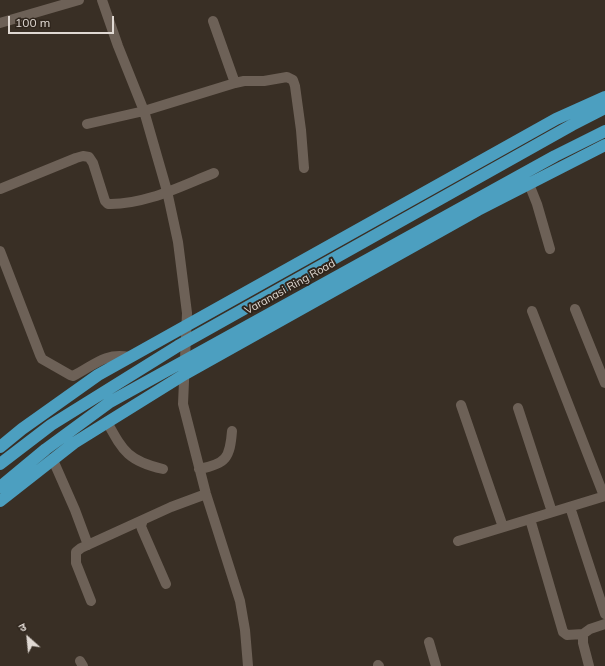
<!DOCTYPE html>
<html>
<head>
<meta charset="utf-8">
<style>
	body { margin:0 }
	#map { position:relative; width:605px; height:666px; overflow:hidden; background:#392f25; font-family:Mulish,"Noto Sans Devanagari",sans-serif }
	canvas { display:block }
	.north { position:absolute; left:8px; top:618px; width:40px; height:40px; -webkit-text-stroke:3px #2f251c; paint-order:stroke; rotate:333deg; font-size:11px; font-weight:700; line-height:16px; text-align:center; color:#e0d9d3 }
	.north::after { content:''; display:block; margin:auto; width:14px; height:18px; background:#e0d9d3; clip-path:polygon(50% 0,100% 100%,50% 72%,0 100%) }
	.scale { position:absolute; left:8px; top:16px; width:106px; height:18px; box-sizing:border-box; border:2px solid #e0d9d3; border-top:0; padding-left:5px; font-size:12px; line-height:14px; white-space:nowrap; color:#e0d9d3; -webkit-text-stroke:3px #2f251c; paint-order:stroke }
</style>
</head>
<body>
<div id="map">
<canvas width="605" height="666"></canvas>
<div class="north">उ</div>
<div class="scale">100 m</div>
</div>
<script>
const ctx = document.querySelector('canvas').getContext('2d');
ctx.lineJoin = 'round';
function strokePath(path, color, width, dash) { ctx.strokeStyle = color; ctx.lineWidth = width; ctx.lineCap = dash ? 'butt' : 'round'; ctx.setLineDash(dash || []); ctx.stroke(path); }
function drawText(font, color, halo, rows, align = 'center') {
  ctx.font = font + ' Mulish,sans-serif'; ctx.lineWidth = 4; ctx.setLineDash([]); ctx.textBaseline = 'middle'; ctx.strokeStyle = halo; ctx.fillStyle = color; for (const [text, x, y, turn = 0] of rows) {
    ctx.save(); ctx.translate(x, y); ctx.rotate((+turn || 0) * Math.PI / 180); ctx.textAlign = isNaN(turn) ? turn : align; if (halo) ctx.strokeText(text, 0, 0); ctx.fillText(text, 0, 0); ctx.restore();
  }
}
const minor = new Path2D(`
	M102,0l16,46 26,65 23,80 11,51 9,71 -4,91 23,90 34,107 5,29 3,36
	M213,21l22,62
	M0,23l79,-23
	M87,124l57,-13 91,-28 9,-2h20l23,-4 6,3 2,6 6,44 3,38
	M529,184l8,20 13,45
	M0,189l76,-31 7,-2 6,1 4,6 12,38 3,3c37,1 73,-18 106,-31
	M0,251l40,104 2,4 28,16 3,1c20,-10 32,-24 56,-19
	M575,309l30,74
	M532,311l72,185
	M461,405l42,122
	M518,408l34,104
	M107,422c16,29 21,39 56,47
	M53,460l22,50 13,35
	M199,469c27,-5 31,-11 33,-38
	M570,507l35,107
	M530,519l33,113 4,3 16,-1
	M143,520l-2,6 1,3 24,55
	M458,541l147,-45
	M91,601l-15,-38v-11l5,-4 90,-41 35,-13
	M429,642l7,24
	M80,661l3,5
	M378,665l1,1
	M589,666l-6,-23v-9l7,-5 15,-5`);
const highway = new Path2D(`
	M0,447l22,-18 76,-54 458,-256 49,-22
	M0,464l51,-39 127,-79 394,-221 33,-17
	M0,487l46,-38 64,-47 445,-246 50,-25
	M0,501l74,-58 111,-69 293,-164 127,-65`);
const streetNames = [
	["Varanasi Ring Road",290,287,-29]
];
strokePath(minor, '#6d6157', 10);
strokePath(highway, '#4c9fc0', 12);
drawText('11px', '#e0d9d3', '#2f251c', streetNames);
</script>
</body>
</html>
